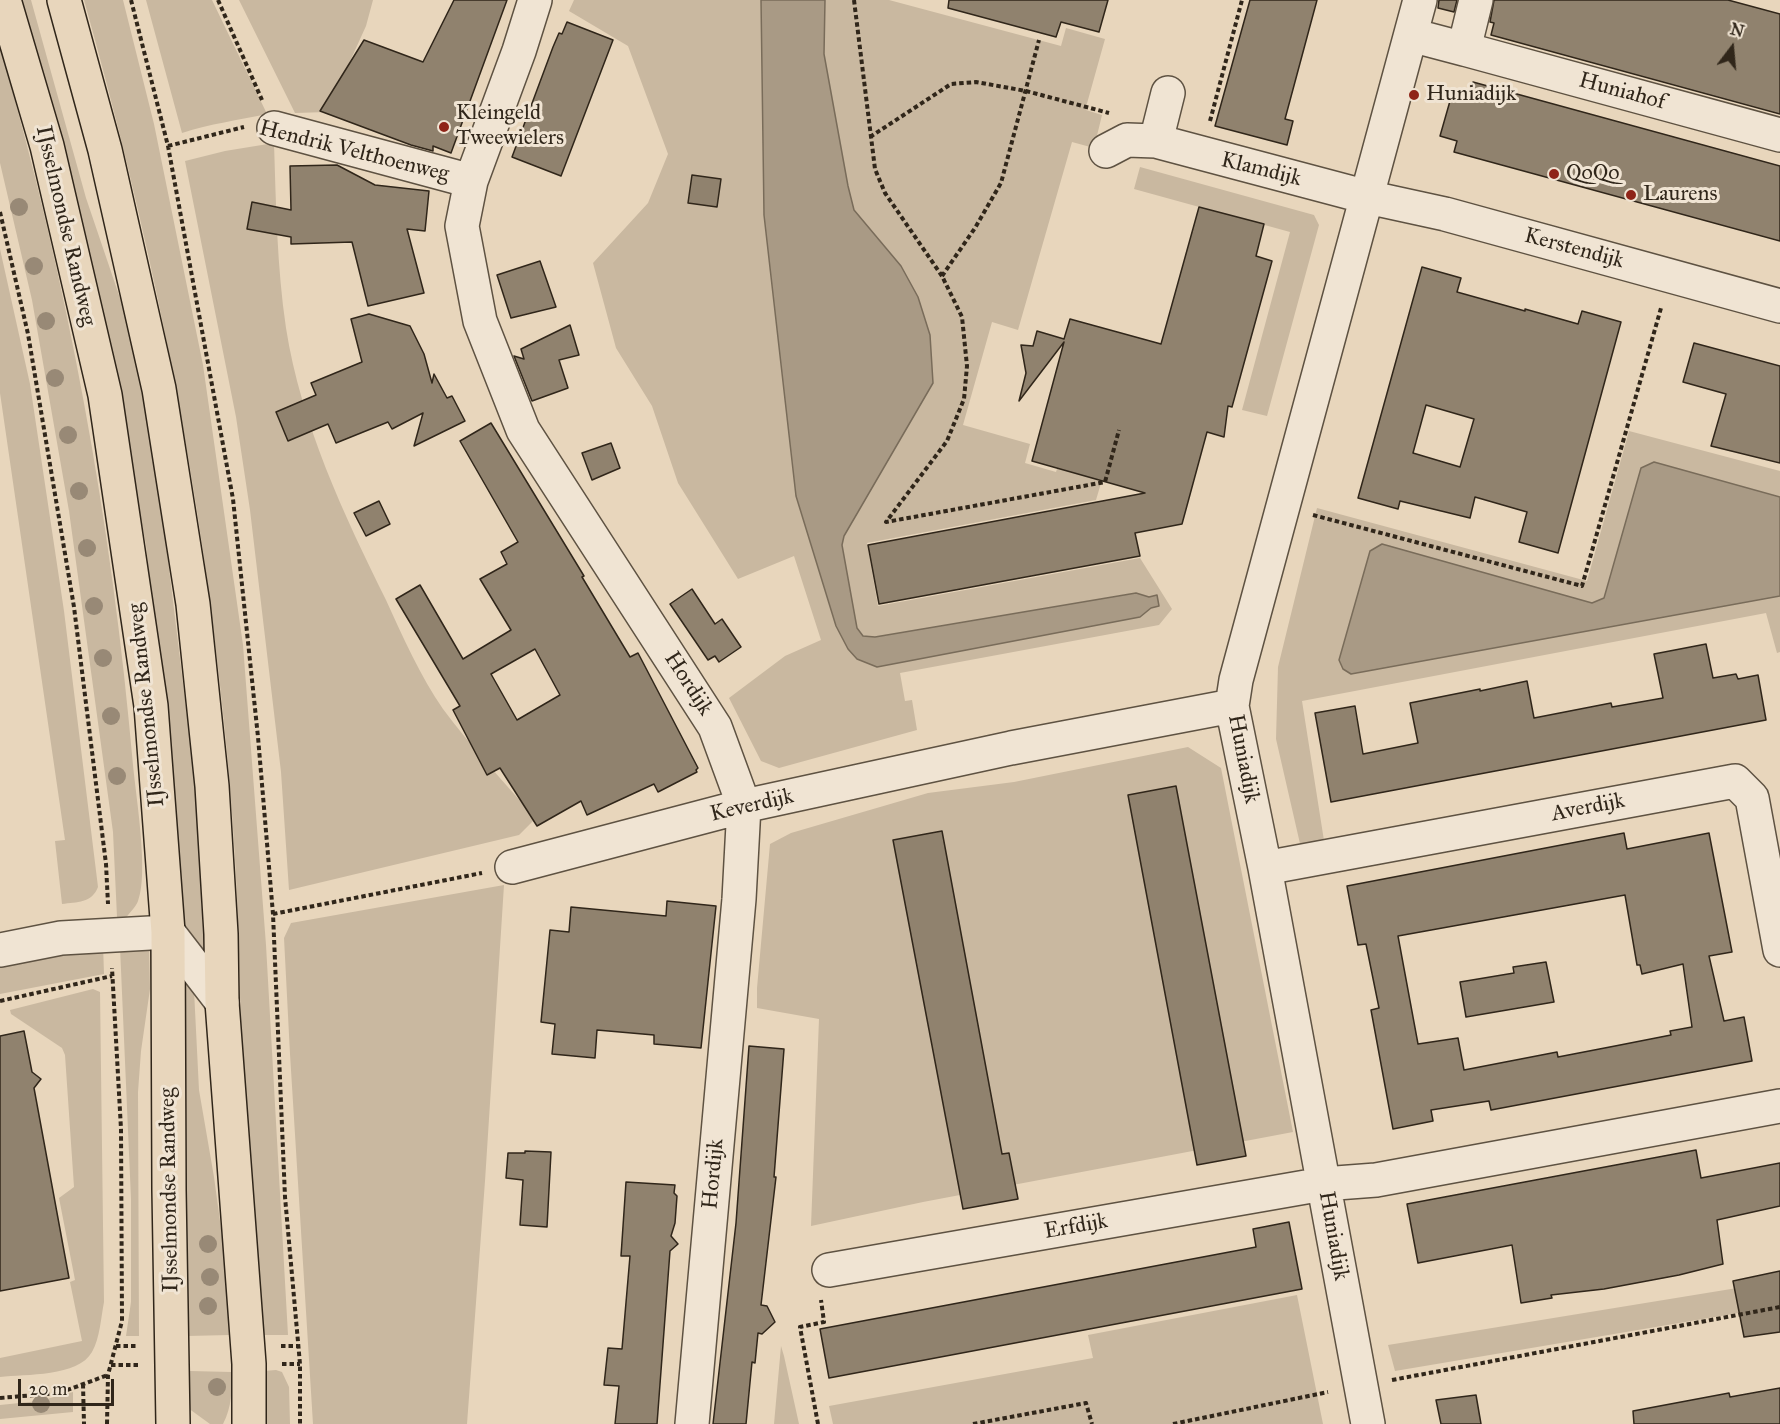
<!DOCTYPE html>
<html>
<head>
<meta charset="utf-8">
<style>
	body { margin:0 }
	#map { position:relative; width:1780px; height:1424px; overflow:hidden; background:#e8d6bc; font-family:"IM FELL Great Primer",serif }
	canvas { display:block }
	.north { position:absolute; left:1702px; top:18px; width:60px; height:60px; -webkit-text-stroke:4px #f0e4d3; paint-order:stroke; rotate:16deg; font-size:16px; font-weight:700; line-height:24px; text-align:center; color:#30261a }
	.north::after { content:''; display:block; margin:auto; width:21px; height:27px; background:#30261a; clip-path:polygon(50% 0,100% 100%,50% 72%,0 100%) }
	.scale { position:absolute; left:18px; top:1379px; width:96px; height:27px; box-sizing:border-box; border:3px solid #30261a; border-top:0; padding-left:8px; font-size:18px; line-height:21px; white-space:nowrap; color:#30261a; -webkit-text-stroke:4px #f0e4d3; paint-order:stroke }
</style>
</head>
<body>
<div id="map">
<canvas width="1780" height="1424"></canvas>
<div class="north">N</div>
<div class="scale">20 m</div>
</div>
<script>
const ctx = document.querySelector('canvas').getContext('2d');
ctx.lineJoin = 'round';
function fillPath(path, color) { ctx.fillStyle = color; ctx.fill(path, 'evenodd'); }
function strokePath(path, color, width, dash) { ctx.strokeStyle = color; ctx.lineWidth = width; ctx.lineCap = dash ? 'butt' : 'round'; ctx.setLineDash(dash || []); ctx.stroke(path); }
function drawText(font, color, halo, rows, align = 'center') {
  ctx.font = font + ' "IM FELL Great Primer",serif'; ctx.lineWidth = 6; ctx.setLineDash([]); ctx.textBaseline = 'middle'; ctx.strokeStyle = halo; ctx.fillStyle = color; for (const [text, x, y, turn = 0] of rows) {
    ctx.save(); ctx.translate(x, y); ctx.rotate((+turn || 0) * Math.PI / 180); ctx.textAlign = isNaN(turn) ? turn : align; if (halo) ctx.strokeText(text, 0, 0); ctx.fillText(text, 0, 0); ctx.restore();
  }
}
const green = new Path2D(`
	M20,0h11l55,198 37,109 21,85 14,86 38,312 8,164 -22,-18 -8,-109 -28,-282 -41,-209z
	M84,0h39l31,124 49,241 40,280 23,300 22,390h-26c-6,-72 -14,-145 -19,-217 -3,-54 -2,-108 -4,-163 -2,-90 -9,-181 -19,-270 -25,-233 -73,-460 -136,-685z
	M146,0h66l55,114c-29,6 -57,10 -85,19z
	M239,0h134l-7,26 -39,86 -32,1z
	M574,0h187l3,215 32,281 52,153 292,-32 11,-9 -2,-11 -14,-4 -260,44 -12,-1 -6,-8 -15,-83 2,-9 89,-154 -32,-116 -47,-56 -6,-24 -24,-132 1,-54h64l172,46 5,-18 39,11 -19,68v3l16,5 -8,33 -22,-6 -54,188 -26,-8 -29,103 67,19 -5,19 31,9 12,-37 44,11 -16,54 -229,43 11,63 262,-48 32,51 -13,16 -259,48 5,28 7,-1 5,30 -138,38 -18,-7 -32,-63 56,-42 36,-16 -27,-84 -56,23 -60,-96 -26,-77 -36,-58 -23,-85 55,-60 20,-49 -40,-108 -59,-35z
	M0,47c68,235 112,476 133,718 3,32 16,108 5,136 -2,6 -9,12 -13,18l-8,-2 -4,-85 -44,-321 -37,-211 -32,-137z
	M274,143c2,62 3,124 12,185 15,96 58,187 100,272 16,35 35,78 57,109 27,36 58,70 88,104l2,8 -14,14 -230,55 -8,-118 -31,-262 -14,-93 -51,-256 40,-10z
	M1140,167l174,48 5,10 -52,191 -25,-6 48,-178 -156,-43z
	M0,249l30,135 34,227 34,276c-6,16 -21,15 -36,17l-7,-63 10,-1 -65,-447z
	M1629,431l151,40v26l-126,-34 -13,5 -37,130 -12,5 -210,-59 -12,7 -19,123 429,-78v56l-3,1 -11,-40 -464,88 23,146 -24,1 -25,-109 2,-72 39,-159 270,73z
	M1188,747l33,21 72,364 -370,70 -112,24 8,-207 -62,-11v-20l13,-144 21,-11 137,-40 86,-11z
	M504,885l-19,296 -18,243h-154l-23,-370 -6,-116 7,-15z
	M103,944l1,30 -104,20v-34z
	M149,946l1,43 -9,62 -3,41 1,244h-13l5,-34v-103l-11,-252z
	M185,974l9,16 5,100 15,87 9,66 7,92 -43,1z
	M93,989l7,3 4,310c-3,15 -4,36 -12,50 -14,25 -66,22 -92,25v-19l82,-17 -12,-59 5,-2 -16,-82 15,-11 -9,-132 -3,-7 -51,-34 -1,-4z
	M1780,1281v25l-385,65 -7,-26z
	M1297,1295l26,129h-490l-4,-18 264,-48 -5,-23z
	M781,1346l3,10 15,68h-25z
	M276,1370l6,2 7,15 1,37h-26v-53z
	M190,1371l41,1c1,19 1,34 -8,52h-13l-22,-16v-36z
	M73,1392v20l-73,7v-14l39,-4z`);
const water = new Path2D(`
	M761,0h64l-1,54 24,132 6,24 47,56 17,31 12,38 3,48 -89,153 -2,9 15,83 6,8 12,1 261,-44 13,4 8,-2 2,11 -8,2 -11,9 -263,50 -20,-8 -9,-10 -12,-23 -40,-130 -32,-281z
	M1654,462l126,35v99l-429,78 -8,-5 -4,-9 31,-109 12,-7 210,59 12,-5 37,-130z`);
const building = new Path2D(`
	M454,0h53l-56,153 -18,-7v5l-22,-6 -91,-34 44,-71 59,22z
	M949,0h159l-9,32 -38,-10 -5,15 -108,-29z
	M1250,0h67l-32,119 8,2 -6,24 -72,-19z
	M1439,0h18l-3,12 -16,-4z
	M1494,0h234l52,14v100l-289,-79 3,-12 -4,-1z
	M567,22l46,18 -52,136 -49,-19 41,-110 6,-14 3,1z
	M1473,82l307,84v75l-326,-89 3,-11 -17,-5 12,-42 17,4z
	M337,165l38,20 54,6 -4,40 -18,-2 17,64 -56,13 -16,-64 -61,2v-7l-44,-8 5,-27 39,8 -1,-44z
	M692,175l29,4 -4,28 -29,-4z
	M1199,207l65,17 -8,32 16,5 -40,146 -4,-1 -4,31 -17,-5 -25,92 -47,9 5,23 -261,48 -11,-59 277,-52 -113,-32 32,-119 -45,59 7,-28 -5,-28 12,1 4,-15 27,8 6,-20 91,25z
	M540,261l16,46 -45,11 -14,-43z
	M1422,267l39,11 -4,14 68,19v-2l53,15 4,-13 39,11 -63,231 -39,-11 8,-30 -52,-15 -5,21 -70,-17 -2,8 -40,-11zM1426,405l48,14 -14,48 -47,-14z
	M369,314l41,12 14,28 8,29 2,-9 13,24 5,-2 13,25 -51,25 9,-33 -31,16 -4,-7 -52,21 -8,-19 -40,17 -12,-29 40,-17 -5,-12 51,-21 -11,-43z
	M570,325l9,30 -20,5 9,28 -36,13 -18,-45 10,3 -3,-10z
	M1694,343l86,23v97l-69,-17 15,-52 -43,-12z
	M491,423l93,153 -2,1 48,80 8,-4 60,115 -2,2 1,2 -39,20 -4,-8 -67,31 -6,-14 -44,25 -37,-58 -13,7 -34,-65 7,-4 -64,-107 24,-14 43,74 48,-29 -31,-51 27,-15 -6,-12 17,-10 -58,-101zM535,649l25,46 -43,25 -26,-46z
	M611,443l9,25 -28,12 -10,-27z
	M379,501l11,23 -24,12 -12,-23z
	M692,589l23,35 7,-5 19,28 -22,15 -4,-6 -7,4 -38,-56z
	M1706,644l7,34 23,-4 2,5 20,-4 8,45 -435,82 -16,-89 40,-7 8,48 55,-11 -8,-40 70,-14v2l47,-10 7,37 77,-15 1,4 51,-9 -9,-44z
	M1176,786l70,370 -49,9 -69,-370z
	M942,831l60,323 7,-1 9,46 -55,10 -70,-369z
	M1624,833l3,16 82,-16 23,119 -23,4 15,65 20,-4 8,44 -261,49 -2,-9 -58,9 2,11 -40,8 -22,-119 8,-2 -13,-64 -8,1 -11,-59zM1625,895l12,70h3l2,9 41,-10 9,63 -22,4 1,4 -56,11 -57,11 -1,-5 -93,18 -6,-32 -40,6 -20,-108z
	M667,901l49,5 -15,142 -47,-4v-9l-57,-5 -2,28 -43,-4 3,-30 -14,-2 9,-92 19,2 2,-25 95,9z
	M1546,962l8,40 -88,15 -6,-35 54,-9 -1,-6z
	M24,1031l8,41 9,7 -7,9 35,190 -69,13v-255z
	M749,1046l35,3 -10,128h2l-15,128 6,1 8,16 -13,12 -4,-1 -3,30 -3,-1 -6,62h-33l23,-201z
	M1696,1150l5,28 79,-15v43l-63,14 6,44 -44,11 -75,14 -53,6 1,3 -31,5 -9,-58 -94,18 -11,-59z
	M525,1151l26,1 -4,75 -27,-2 3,-45 -17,-2 2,-25h17z
	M626,1182l49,3 -1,8 3,3 -2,27 -4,13 7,8 -8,7 -13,173h-42l4,-38 -15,-1 4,-37 14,1 8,-93h-9z
	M1289,1222l13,67 -473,89 -9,-49 436,-82 -3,-18z
	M1780,1271v61l-36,5 -11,-56z
	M1780,1388v36h-146l-1,-13 96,-18 1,4z
	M1476,1395l5,29h-40l-5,-24z`);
const path = new Path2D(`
	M131,0l37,146 65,353 25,238 15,177 12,283 15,167v60
	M218,0l44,100
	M854,0l21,169 10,24 57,83 20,41 5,49 -3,33 -17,42 -61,81 219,-40 14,-52
	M1210,121l32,-121
	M870,137l81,-53 25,-2 50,9 83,22
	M168,146l76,-19
	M0,212l28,122 46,273 32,257 2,40
	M942,276l33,-48 26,-45 38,-143
	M1313,515l269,71 79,-278
	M273,914l209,-41
	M0,1001l112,-25
	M116,1346h22
	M281,1346h17
	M282,1364h18
	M111,1365h29
	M1392,1380l388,-73
	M83,1384l1,40
	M0,1398l59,-5 49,-18
	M107,1424l1,-49 14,-54 -1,-192 -9,-161
	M818,1424l-18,-97 24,-5 -3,-22
	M973,1424l113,-21 6,21
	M1173,1424l155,-32`);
const minor = new Path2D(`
	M535,0l-16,51 -48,130 -9,45 18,95 43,109 192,297 29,79 -5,93 -47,525
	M1411,35l53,14 12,-49
	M1464,49l316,86
	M1168,93l-12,48 211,56 78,17 335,92
	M274,128l197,53
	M1106,151l21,-11 29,1
	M512,867l232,-61 267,-58 221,-42
	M1265,868l470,-87 17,17 28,152
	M0,950l61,-12 107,-6 54,70
	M829,1270l494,-86 53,-4 404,-74
	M1368,1424l-103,-556 -33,-162 4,-26 184,-680`);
const major = new Path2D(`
	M4,0l43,146 58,249 46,311 17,226 1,258 4,234
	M64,0l41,150 54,239 34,215 19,182 9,148 1,68 27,362v60`);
const trees = [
	[19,207],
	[34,266],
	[46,321],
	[55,378],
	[68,435],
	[79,491],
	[87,548],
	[94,606],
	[103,658],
	[111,716],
	[117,776],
	[208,1244],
	[210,1277],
	[208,1306],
	[217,1387],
	[41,1404]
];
const markers = [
	[1414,95,6,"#8f2418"],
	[444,127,6,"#8f2418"],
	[1554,174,6,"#8f2418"],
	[1631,195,6,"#8f2418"]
];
const streetNames = [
	["Huniahof",1622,92,15],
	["Hendrik Velthoenweg",354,152,14],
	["Klamdijk",1261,170,14],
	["IJsselmondse Randweg",65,226,77],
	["Kerstendijk",1574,249,15],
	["Hordijk",688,684,57],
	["IJsselmondse Randweg",147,705,-96],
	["Huniadijk",1243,759,79],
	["Keverdijk",752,806,-13],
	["Averdijk",1588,808,-11],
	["Hordijk",714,1174,-85],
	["IJsselmondse Randweg",170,1190,-91],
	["Erfdijk",1076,1227,-10],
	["Huniadijk",1333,1236,80]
];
const poiNames = [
	["Huniadijk",1426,95],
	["Kleingeld",456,114],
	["Tweewielers",456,139],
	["QoQo",1566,174],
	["Laurens",1643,195]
];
fillPath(green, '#c9b8a0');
fillPath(water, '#a99a85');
strokePath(water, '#796c5a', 1.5);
fillPath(building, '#90826e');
strokePath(building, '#30261a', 1.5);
strokePath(minor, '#5e5242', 36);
strokePath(major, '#30261a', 36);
strokePath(path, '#30261a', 4, [4.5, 3]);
strokePath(minor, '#f0e4d3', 33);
strokePath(major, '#e8d6bc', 33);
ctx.fillStyle = '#988976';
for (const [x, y] of trees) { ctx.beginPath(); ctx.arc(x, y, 9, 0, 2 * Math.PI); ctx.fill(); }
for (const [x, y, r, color] of markers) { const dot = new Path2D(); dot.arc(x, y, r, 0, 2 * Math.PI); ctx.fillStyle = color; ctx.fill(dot); strokePath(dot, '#f0e4d3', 2); }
drawText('22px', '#30261a', '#f0e4d3', streetNames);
drawText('22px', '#30261a', '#f0e4d3', poiNames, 'left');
</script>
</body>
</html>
